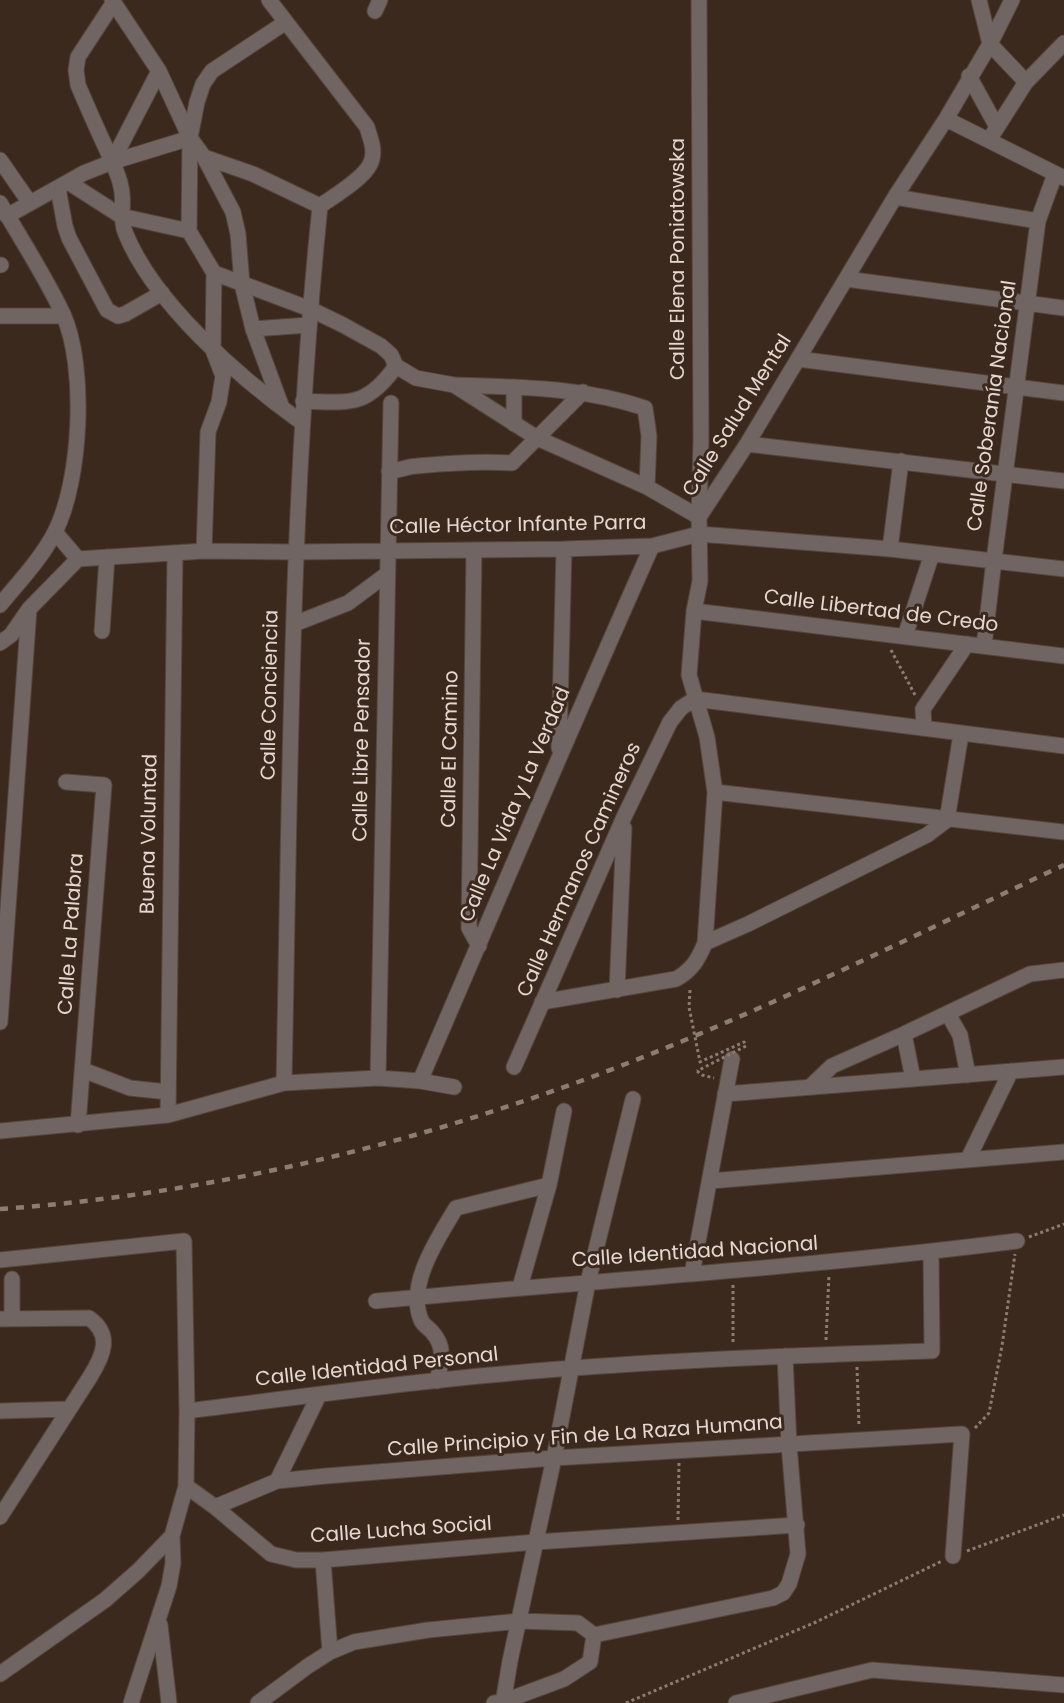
<!DOCTYPE html>
<html>
<head>
<meta charset="utf-8">
<style>
	body { margin:0 }
	canvas { display:block; background:#3c291e }
</style>
</head>
<body>
<canvas width="1064" height="1703"></canvas>
<script>
const ctx = document.querySelector('canvas').getContext('2d');
ctx.lineJoin = 'round';
function strokePath(path, color, width, dash) { ctx.strokeStyle = color; ctx.lineWidth = width; ctx.lineCap = dash ? 'butt' : 'round'; ctx.setLineDash(dash || []); ctx.stroke(path); }
function drawText(font, color, halo, rows, align = 'center') {
  ctx.font = font + ' Poppins,sans-serif'; ctx.lineWidth = 6; ctx.setLineDash([]); ctx.textBaseline = 'middle'; ctx.strokeStyle = halo; ctx.fillStyle = color; for (const [text, x, y, turn = 0] of rows) {
    ctx.save(); ctx.translate(x, y); ctx.rotate((+turn || 0) * Math.PI / 180); ctx.textAlign = isNaN(turn) ? turn : align; if (halo) ctx.strokeText(text, 0, 0); ctx.fillText(text, 0, 0); ctx.restore();
  }
}
const path = new Path2D(`
	M891,650l24,45
	M697,1071l5,4 12,3
	M1029,1237l35,-13
	M733,1285v59
	M826,1340l3,-65
	M857,1367l2,59
	M975,1428l14,-15 13,-67 13,-92
	M678,1520l1,-57
	M967,1551l97,-36
	M626,1703l190,-81 126,-61`);
const minor = new Path2D(`
	M112,0l47,71 31,67 14,19 29,55 5,22 4,50 11,45 28,76
	M269,0l98,127c3,11 8,21 5,32 -3,17 -38,37 -52,47 -30,291 -30,585 -36,877
	M979,0l11,44 36,38
	M114,2l-36,55 -2,13 2,15c9,21 18,42 28,63 5,12 13,26 15,39 4,16 -2,28 4,45 28,71 115,146 176,190
	M375,11l5,-11
	M969,76l28,51
	M946,119l118,59
	M989,140l37,-58 38,-39
	M204,157l49,17 67,32
	M0,160l30,43
	M112,162l47,-91
	M68,182l53,34 68,15
	M58,188l7,38 4,12 38,72 11,6 7,-2 37,-21
	M895,197l143,24
	M0,203c21,36 45,73 63,111 24,53 18,167 -8,218 -14,27 -36,50 -55,73
	M7,216l77,-43 28,-11 78,-24
	M0,265h1
	M214,273l96,36 33,16 38,21 10,9 5,11 20,12 38,7 83,53 110,49 52,30 2,-77 -2,-440
	M846,279l218,29
	M0,316h64
	M253,329l56,-4
	M798,359l266,34
	M454,385c64,2 129,2 191,23l4,28 -2,51
	M303,401c47,2 64,6 93,-35
	M514,424v-37
	M747,444l317,37
	M389,471c10,0 19,-5 28,-5 31,-3 64,-5 95,-3l71,-71
	M55,532l23,27
	M890,549l11,-88
	M474,550l-5,378 10,18
	M204,551l4,-119 11,-30 4,-26 -10,-26 1,-77 -25,-42 1,-93 7,-36 6,-18 9,-13 74,-49
	M78,559l126,-8 92,1 268,-3 88,-3 47,-12 191,15 174,20
	M694,611l370,45
	M294,624l54,-21 39,-29
	M102,631l5,-74
	M905,636l27,-82
	M0,643l11,-8 18,-26 49,-50
	M984,646l10,-86 44,-339 17,-47
	M924,728l-1,-19 44,-65
	M559,748l5,-199
	M66,782l38,3 -26,340
	M715,792l349,40
	M705,943l43,-19 179,-89 20,-15 14,-86
	M617,990l7,-162
	M542,1002l134,-23c16,-9 22,-19 29,-36l10,-151 -8,-55 -18,-62 5,-64 6,-30 -1,-64 48,-73 148,-247 51,-78 44,-75 22,-44
	M948,1014l12,21 8,40
	M0,1022l29,-413
	M904,1034l9,45
	M514,1067l110,-250 46,-95 11,-14 14,-9 369,47
	M83,1070l47,18 38,4
	M378,1078l13,-675
	M420,1081c77,-179 153,-358 232,-535
	M810,1087l22,-21 72,-32 126,-60 34,-4
	M725,1094l339,-27
	M168,1115l7,-562
	M0,1131l168,-16 116,-32 94,-5 42,3 34,6
	M968,1159l43,-88
	M710,1181l354,-29
	M0,1260l184,-19 3,170 -1,75 -14,50 -34,35 -33,29 -105,74
	M692,1274l40,-215
	M520,1287l29,-102 15,-74
	M376,1301c214,-20 428,-33 641,-60
	M0,1319l89,-1c24,17 14,38 1,59l-90,140
	M12,1319v-40
	M437,1381c4,-18 9,-33 -4,-48 -3,-4 -10,-8 -12,-13 -15,-36 18,-83 35,-112l93,-23
	M0,1411l69,-2
	M187,1411c129,-16 258,-34 387,-43 119,-9 239,-13 358,-17l-1,-99
	M277,1481l42,-86
	M186,1486l29,21 56,47 25,6h27l213,-18 261,-17
	M215,1507l62,-26 49,-5 228,-18 408,-24 -9,122
	M323,1560l7,92
	M160,1625l9,78
	M594,1635l179,-37 10,-5 6,-9 9,-30 -9,-109 -4,-89
	M131,1703l38,-117 4,-23 -1,-27
	M258,1703l50,-37 22,-14 24,-10 74,-12 92,-9 58,2 16,12
	M494,1703l8,-1 62,-23 26,-17 4,-27
	M503,1703l7,-42 44,-203 34,-176 45,-183
	M736,1703l136,-33 192,15`);
const rail = new Path2D(`
	M0,1209c198,-14 392,-59 578,-127 167,-61 326,-142 486,-217`);
const pathBridge = new Path2D(`
	M690,990l-1,17 11,55 44,-20 2,4 -49,25`);
const streetNames = [
	["Calle Elena Poniatowska",679,259,-90],
	["Calle Soberanía Nacional",993,406,-82],
	["Calle Salud Mental",738,416,-58],
	["Calle Héctor Infante Parra",518,526,-1],
	["Calle Libertad de Credo",881,612,7],
	["Calle Conciencia",271,695,-89],
	["Calle Libre Pensador",363,740,-89],
	["Calle El Camino",451,749,-89],
	["Calle La Vida y La Verdad",516,805,-67],
	["Buena Voluntad",150,834,-89],
	["Calle Hermanos Camineros",580,870,-66],
	["Calle La Palabra",72,934,-86],
	["Calle Identidad Nacional",695,1253,-4],
	["Calle Identidad Personal",377,1368,-6],
	["Calle Principio y Fin de La Raza Humana",585,1437,-4],
	["Calle Lucha Social",401,1531,-4]
];
strokePath(minor, '#57453b', 17);
strokePath(path, '#8b7b72', 3, [3, 3]);
strokePath(minor, '#706562', 15);
strokePath(rail, '#8c7c73', 4.5, [8, 8]);
strokePath(pathBridge, '#8b7b72', 3, [3, 3]);
drawText('20px', '#e5d8d1', '#3c291e', streetNames);
</script>
</body>
</html>
